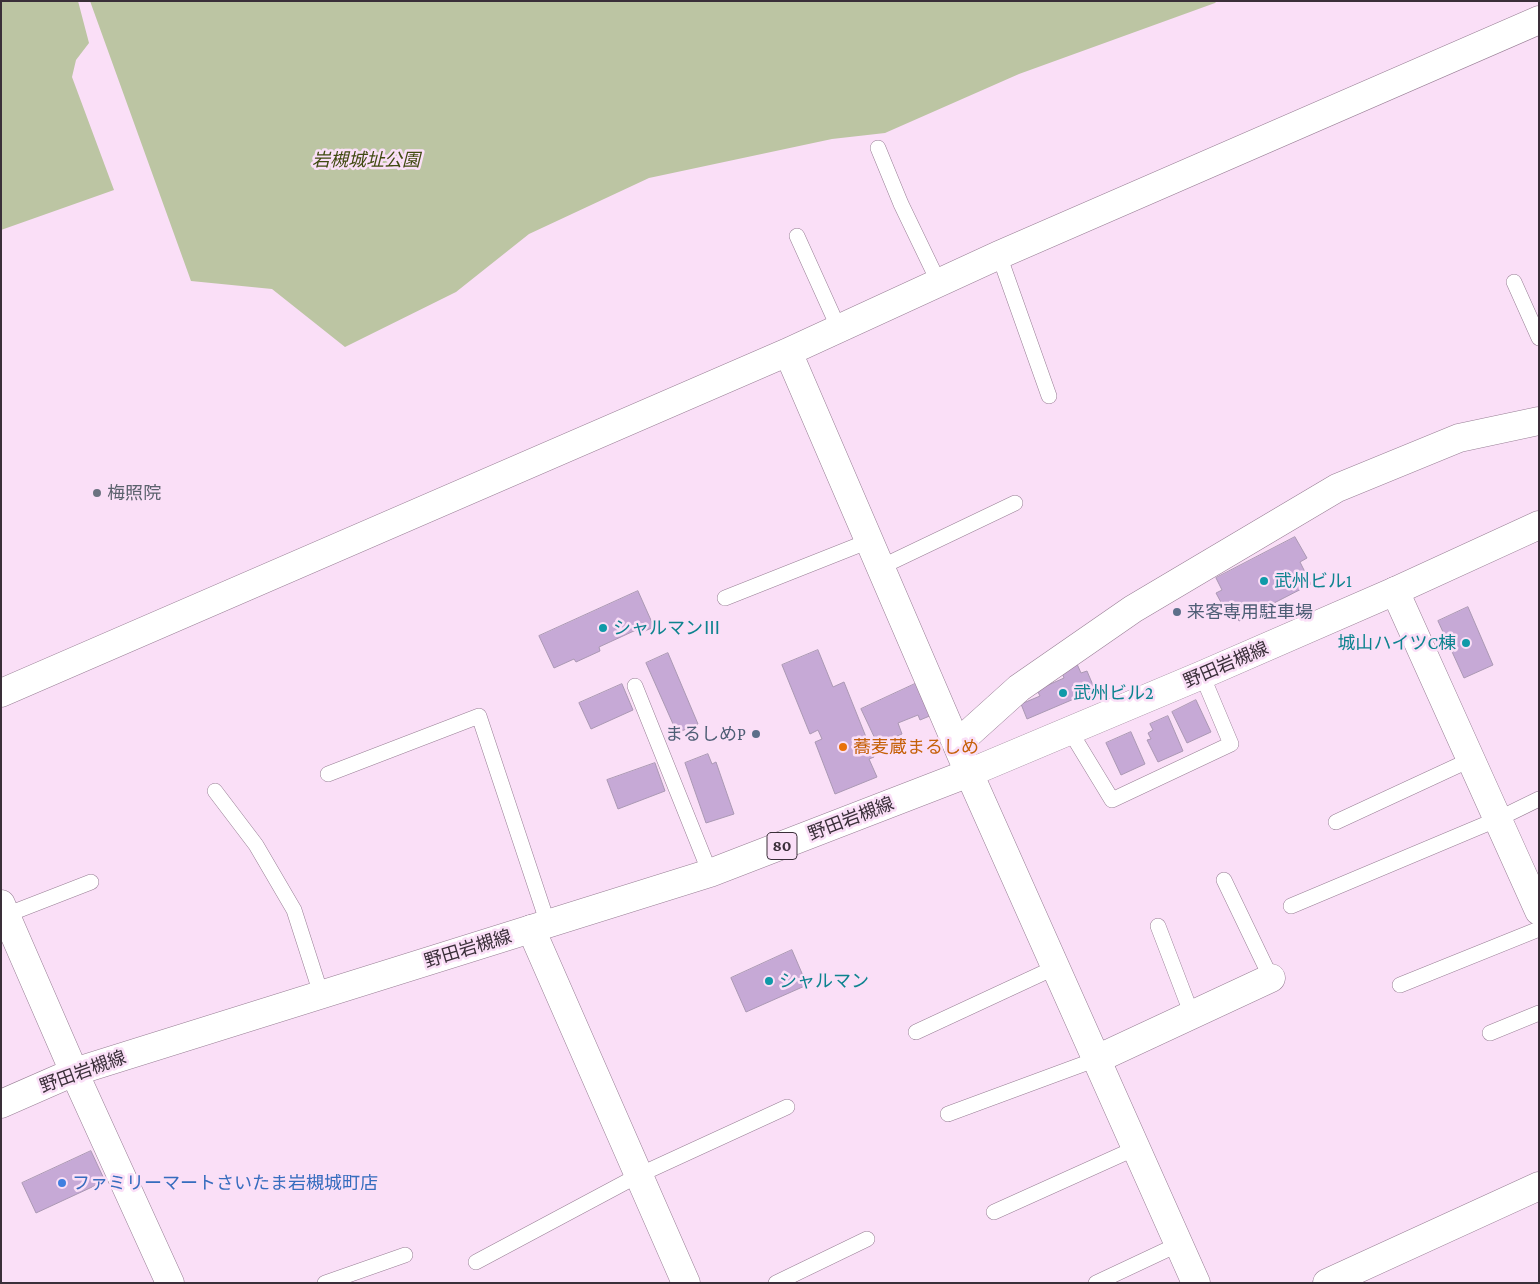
<!DOCTYPE html>
<html>
<head>
<meta charset="utf-8">
<style>
	body { margin:0 }
	#map { position:relative; width:1540px; height:1284px; overflow:hidden; background:#fadff7; font-family:"Crimson Pro",serif }
	canvas { display:block }
	.frame { position:absolute; inset:0; border:2px solid #3a2f39; pointer-events:none }
</style>
</head>
<body>
<div id="map">
<canvas width="1540" height="1284"></canvas>
<div class="frame"></div>
</div>
<script>
const ctx = document.querySelector('canvas').getContext('2d');
ctx.lineJoin = 'round';
function fillPath(path, color) { ctx.fillStyle = color; ctx.fill(path, 'evenodd'); }
function strokePath(path, color, width, dash) { ctx.strokeStyle = color; ctx.lineWidth = width; ctx.lineCap = dash ? 'butt' : 'round'; ctx.setLineDash(dash || []); ctx.stroke(path); }
function drawText(font, color, halo, rows, align = 'center') {
  ctx.font = font + ' "Crimson Pro","Noto Sans JP",serif'; ctx.lineWidth = 5; ctx.setLineDash([]); ctx.textBaseline = 'middle'; ctx.strokeStyle = halo; ctx.fillStyle = color; for (const [text, x, y, turn = 0] of rows) {
    ctx.save(); ctx.translate(x, y); ctx.rotate((+turn || 0) * Math.PI / 180); ctx.textAlign = isNaN(turn) ? turn : align; if (halo) ctx.strokeText(text, 0, 0); ctx.fillText(text, 0, 0); ctx.restore();
  }
}
const green = new Path2D(`
	M1,1h77l11,42 -13,17 -4,17 42,113 -113,40z
	M90,1h1127l-2,2 -196,71 -134,59 -53,6 -183,39 -120,56 -73,58 -111,55 -73,-58 -81,-8z`);
const building = new Path2D(`
	M1295,537l12,21 -7,4 11,22 -72,37 -8,-17 -7,4 -8,-15 6,-3 -6,-12z
	M638,591l16,36 -16,7 -2,-4 -37,17 1,4 -24,11 -2,-3 -20,9 -15,-32z
	M1468,607l25,58 -29,13 -26,-57z
	M818,650l15,37 11,-5 30,75 -5,2 8,18 -42,17 -20,-52 7,-3 -4,-9 -8,4 -28,-69z
	M668,653l30,71 -21,9 -31,-70z
	M1077,664l4,9 6,-2 8,19 -68,29 -6,-15 19,-8 -3,-6 27,-12 -3,-8z
	M917,683l15,32 -12,5 -2,-5 -20,8 4,11 -24,11 -17,-36z
	M622,684l11,26 -42,19 -12,-26z
	M1196,700l15,32 -24,11 -15,-31z
	M1168,716l15,35 -25,11 -11,-22 4,-1 -3,-6 5,-3 -3,-6z
	M1131,732l14,32 -24,11 -15,-32z
	M708,754l4,10 4,-2 18,52 -28,9 -21,-60z
	M655,763l10,28 -47,18 -11,-29z
	M792,950l15,35 -61,27 -15,-34z
	M91,1151l14,30 -69,32 -14,-30z`);
const lane = new Path2D(`
	M878,148l23,56 38,79
	M797,236l42,93
	M999,255l50,141
	M1514,282l25,56
	M881,567l134,-64
	M725,598l144,-57
	M635,686l75,187
	M1070,731l42,69 119,-56 -29,-69
	M328,774l151,-58 69,208
	M215,791l41,54 38,65 27,84
	M1336,822l136,-63
	M1224,880l47,98
	M1291,906l207,-87 41,-20
	M6,915l85,-33
	M1158,926l34,89
	M1400,985l139,-56
	M916,1032l140,-65
	M1490,1033l49,-20
	M948,1114l149,-55
	M994,1212l142,-64
	M476,1262l163,-87 148,-68
	M325,1283l80,-28
	M776,1283l91,-44
	M1096,1283l83,-39`);
const street = new Path2D(`
	M788,352l181,421 227,510
	M1395,591l144,320
	M1,693l787,-341 211,-97 540,-235
	M1,904l73,168 96,211
	M531,929l155,354
	M1097,1059l174,-81
	M1327,1283l212,-97`);
const secondary = new Path2D(`
	M958,743l61,-55 114,-79 204,-121 122,-50 80,-17`);
const primary = new Path2D(`
	M1,1104l73,-32 636,-199 259,-100 233,-98 193,-84 144,-66`);
const markers = [
	[97,493,5,"#6b7280"],
	[1264,581,5,"#0f9aa8"],
	[1177,612,5,"#5c6f8a"],
	[603,628,5,"#0f9aa8"],
	[1466,643,5,"#0f9aa8"],
	[1063,693,5,"#0f9aa8"],
	[756,734,5,"#5c6f8a"],
	[843,747,5,"#e8710a"],
	[769,981,5,"#0f9aa8"],
	[62,1183,5,"#3f7fe0"]
];
const shields = [
	[782,846,30]
];
const shieldNames = [
	["80",782,846]
];
const parkNames = [
	["岩槻城址公園",366,160]
];
const worshipNames = [
	["梅照院",107,493]
];
const cultureNames = [
	["武州ビル1",1274,581],
	["シャルマンⅢ",613,628],
	["城山ハイツC棟",1456,643,"right"],
	["武州ビル2",1073,693],
	["シャルマン",779,981]
];
const serviceNames = [
	["来客専用駐車場",1187,612],
	["まるしめP",746,734,"right"]
];
const streetNames = [
	["野田岩槻線",1226,665,-23],
	["野田岩槻線",851,819,-21],
	["野田岩槻線",468,949,-17],
	["野田岩槻線",83,1072,-20]
];
const foodNames = [
	["蕎麦蔵まるしめ",853,747]
];
const shopNames = [
	["ファミリーマートさいたま岩槻城町店",72,1183]
];
fillPath(green, '#bcc5a3');
fillPath(building, '#c6a9d6');
strokePath(building, '#aa98b3', 1);
strokePath(lane, '#977e94', 16);
strokePath(street, '#977e94', 29);
strokePath(secondary, '#977e94', 29);
strokePath(primary, '#977e94', 29);
strokePath(lane, '#fff', 15);
strokePath(street, '#fff', 28);
strokePath(secondary, '#fff', 28);
strokePath(primary, '#fff', 28);
for (const [x, y, r, color] of markers) { const dot = new Path2D(); dot.arc(x, y, r, 0, 2 * Math.PI); ctx.fillStyle = color; ctx.fill(dot); strokePath(dot, '#fadff7', 2); }
for (const [x, y, w] of shields) { const box = new Path2D(); box.roundRect(x - w / 2, y - 13.5, w, 27, 4); ctx.fillStyle = '#fadff7'; ctx.fill(box); strokePath(box, '#3a2f39', 1); }
drawText('bold 16px', '#3a2f39', null, shieldNames);
drawText('italic 18px', '#404a11', '#fadff7', parkNames);
drawText('18px', '#5b616d', '#fadff7', worshipNames, 'left');
drawText('18px', '#0d838f', '#fadff7', cultureNames, 'left');
drawText('18px', '#4e5e75', '#fadff7', serviceNames, 'left');
drawText('18px', '#3a2f39', '#fadff7', streetNames);
drawText('18px', '#c56008', '#fadff7', foodNames, 'left');
drawText('18px', '#366cbe', '#fadff7', shopNames, 'left');
</script>
</body>
</html>
